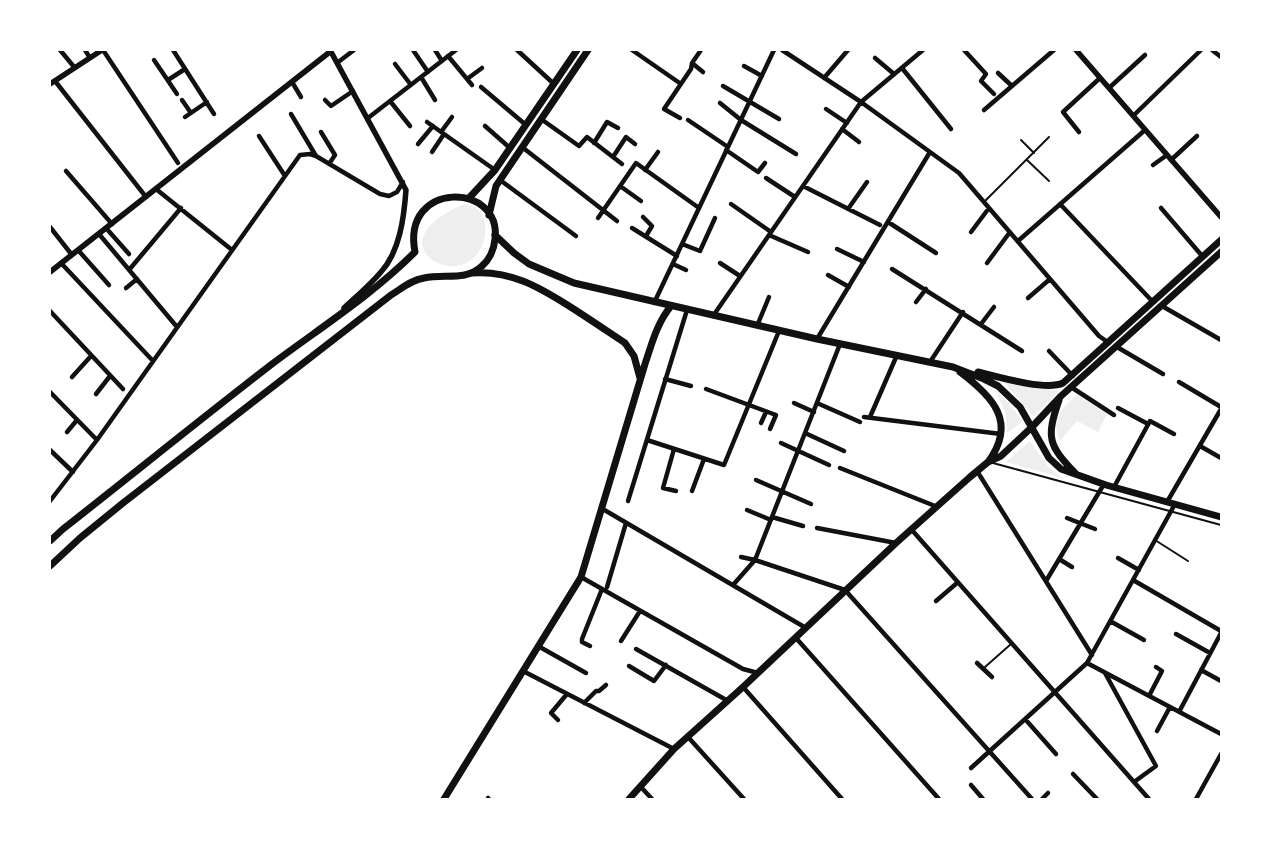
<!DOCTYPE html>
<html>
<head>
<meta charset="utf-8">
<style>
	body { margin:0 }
	#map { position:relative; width:1271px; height:849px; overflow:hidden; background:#fff; font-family:"Sofia Sans Condensed",sans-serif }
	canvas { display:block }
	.frame { position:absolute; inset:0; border:51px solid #fff; pointer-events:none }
</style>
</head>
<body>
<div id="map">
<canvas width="1271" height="849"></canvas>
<div class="frame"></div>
</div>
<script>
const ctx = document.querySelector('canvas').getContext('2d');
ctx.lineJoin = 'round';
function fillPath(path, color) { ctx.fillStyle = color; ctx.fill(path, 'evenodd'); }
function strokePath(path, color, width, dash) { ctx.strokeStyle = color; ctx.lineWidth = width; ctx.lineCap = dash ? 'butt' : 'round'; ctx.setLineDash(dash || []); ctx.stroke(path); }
const green = new Path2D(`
	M465,204c36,5 22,72 -22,61 -6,-2 -12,-5 -16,-10 -18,-22 20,-45 38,-51z
	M1004,382l56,9 -27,25z
	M994,389l10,9 19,23 -16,12 -2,-22z
	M1077,395l30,19 -9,18 -21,-11 -17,20c-10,-23 1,-32 17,-46z
	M1030,441l19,27 14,10 -57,-16z`);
const service = new Path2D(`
	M1021,140l13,13
	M1027,160l22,21
	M984,202l65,-65
	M993,463l228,62
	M1155,540l33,21
	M985,667l26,-23`);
const minor = new Path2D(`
	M60,50l15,18
	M85,50l5,8
	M103,50l75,113
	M173,50l41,64
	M413,50l15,22
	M435,50l7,11
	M517,50l37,34
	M632,50l49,34
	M782,50l79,52 98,71 140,163 10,7
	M964,50l22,24 -5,7 13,13
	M1212,50l9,7
	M448,56l24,29
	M875,58l19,16
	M154,60l23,34
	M337,63l17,-13
	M692,63l11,9
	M395,64l16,21
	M744,66l18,10
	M902,68l49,61
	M998,73l14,13
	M421,77l14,23
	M824,78l24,-28
	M467,79l15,-11
	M168,80l17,-11
	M55,81l91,116
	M292,82l9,15
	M723,86l56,33
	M481,87l45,38
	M1109,88l36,-33
	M182,100l9,13
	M325,100l6,6 22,-15
	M390,101l20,25
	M720,103l21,17 55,34
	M826,109l21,14
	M984,110l70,-60
	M291,114l25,42
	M1133,116l68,-66
	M185,117l22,-15
	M368,118l88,-68
	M680,118l-16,-9 27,-40 1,-6 9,-13
	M541,119l38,27 8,-9 35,27
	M688,120l40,27
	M427,122l68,48
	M485,126l25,22
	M842,129l17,13
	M321,132l14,23 -6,9
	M441,132l11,-15
	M1079,132l-16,-20 37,-34
	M259,136l26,40
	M594,143l13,-21 11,6
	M418,144l15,-18
	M522,147l95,74
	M726,150l32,22 7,-9
	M432,152l12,-18
	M613,157l13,-20 9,7
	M1171,160l26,-24
	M1153,165l14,-10
	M645,170l13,-18
	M66,171l46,53
	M766,178l29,19
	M500,180l76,56
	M620,186l21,15
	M803,186l77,39
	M156,189l76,61
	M731,204l40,28
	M1060,204l93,98
	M1161,208l42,49
	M848,209l19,-27
	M643,217l9,9 -6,10
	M598,218l38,-55 63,45
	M888,222l48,31
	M50,227l22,28
	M106,228l23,26
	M632,228l45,28
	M971,232l18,-24
	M99,234l78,93
	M769,235l39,17
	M1018,241l127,-111
	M682,244l18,7 15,-33
	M837,249l27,13
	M78,250l31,35
	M61,263l92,98
	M720,263l20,13
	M987,263l23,-31
	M673,264l13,6
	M892,269l130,82
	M129,270l52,-62
	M828,275l21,12
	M126,288l11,-9
	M1028,298l22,-19
	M916,302l10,-13
	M654,303l120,-253
	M1162,306l59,34
	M50,311l73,78
	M713,316l148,-214 62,-52
	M981,324l13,-17
	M757,326l12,-29
	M817,339l113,-187
	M1117,347l46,27
	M1049,351l24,25
	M930,362l33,-50
	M72,377l19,-21
	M665,379l26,7
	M1179,382l42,25
	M1071,387l43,28
	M706,389l70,26 -6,14
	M50,392l47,48
	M96,394l14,-18
	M794,403l20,9
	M817,403l43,19
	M1118,408l30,16
	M864,417l137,17
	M870,417l27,-62
	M761,423l5,-11
	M67,432l10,-12
	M805,433l39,18
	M647,440l77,25 55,-134
	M781,443l48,22
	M1200,446l21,12
	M674,449l-11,39 13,3
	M50,450l23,22
	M840,468l95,38
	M977,471l115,184
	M756,480l55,24
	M1114,487l36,-66 24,13
	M692,491l12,-32
	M50,501l47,-61 203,-285 10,-1 6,2 64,38 9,2 8,-4 6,-10
	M628,501l59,-191
	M1167,502l54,-93
	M601,508l205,120
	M747,510l24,10
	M772,517l31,9
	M1067,518l28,11
	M817,528l79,15
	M911,529l238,270
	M741,557l14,3 90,30 187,209
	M1118,558l21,12
	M1059,559l13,8
	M581,577l162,92 15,4
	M1133,580l88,51
	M1046,581l58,-97
	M733,585l22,-25 85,-216
	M607,587l19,-64
	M936,601l21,-18
	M1110,621l34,19
	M1176,634l34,19
	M796,638l143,161
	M621,641l19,-30
	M538,646l48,27
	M590,646l-8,-4v-3l20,-50
	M636,649l92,52
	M977,663l15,14
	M1087,663l134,71
	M629,666l25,15 12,-16
	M1201,670l20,11
	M523,671l151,78
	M1105,673l51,93 -22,16
	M743,687l99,112
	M1149,696l13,-25 -6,-4
	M584,703l12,-12h3l7,-6
	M1179,712l42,-79
	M1025,719l31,35
	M558,720l-7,-7 16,-19
	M1157,731l13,-24
	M688,737l56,62
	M971,768l116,-105 88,-159
	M1073,774l24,25
	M971,785l12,14
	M640,786l12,13
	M488,798l1,1
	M1042,799l6,-6
	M1196,799l25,-45`);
const secondary = new Path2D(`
	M330,50l76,140c-2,27 -6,61 -25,82 -11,13 -24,24 -37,36
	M1076,50l145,167
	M50,84l52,-34
	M50,272l281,-221`);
const primary = new Path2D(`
	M469,198l26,-28 82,-120
	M489,215l7,-29 4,-6 88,-130
	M495,235l19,18 15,11 45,19 243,56 136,28 31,12 14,7 22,21 29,51 12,11 45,16 115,32
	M472,273c38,-3 67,14 97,33 19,12 38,25 56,37l9,13 6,22
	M960,372c32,24 58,50 28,90
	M978,372c20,5 68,19 85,11l158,-143
	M1059,400c-13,38 -11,45 17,74
	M444,799l137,-222 64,-213c7,-21 12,-41 26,-58
	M629,799l45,-50 69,-62 153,-144 74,-66 18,-15 13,-6 31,-29 29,-31 160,-144`);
const trunk = new Path2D(`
	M50,541l13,-12c70,-55 139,-111 209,-165 48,-36 100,-69 143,-112 -14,-72 87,-70 80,-13 -1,10 -5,20 -13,27 -17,16 -38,7 -58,12 -13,2 -23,11 -33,17l-268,208 -43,35 -30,28`);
fillPath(green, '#eee');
strokePath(service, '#111', 2);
strokePath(minor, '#111', 4.5);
strokePath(secondary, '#111', 5.5);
strokePath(primary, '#111', 7);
strokePath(trunk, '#111', 7);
</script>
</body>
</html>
